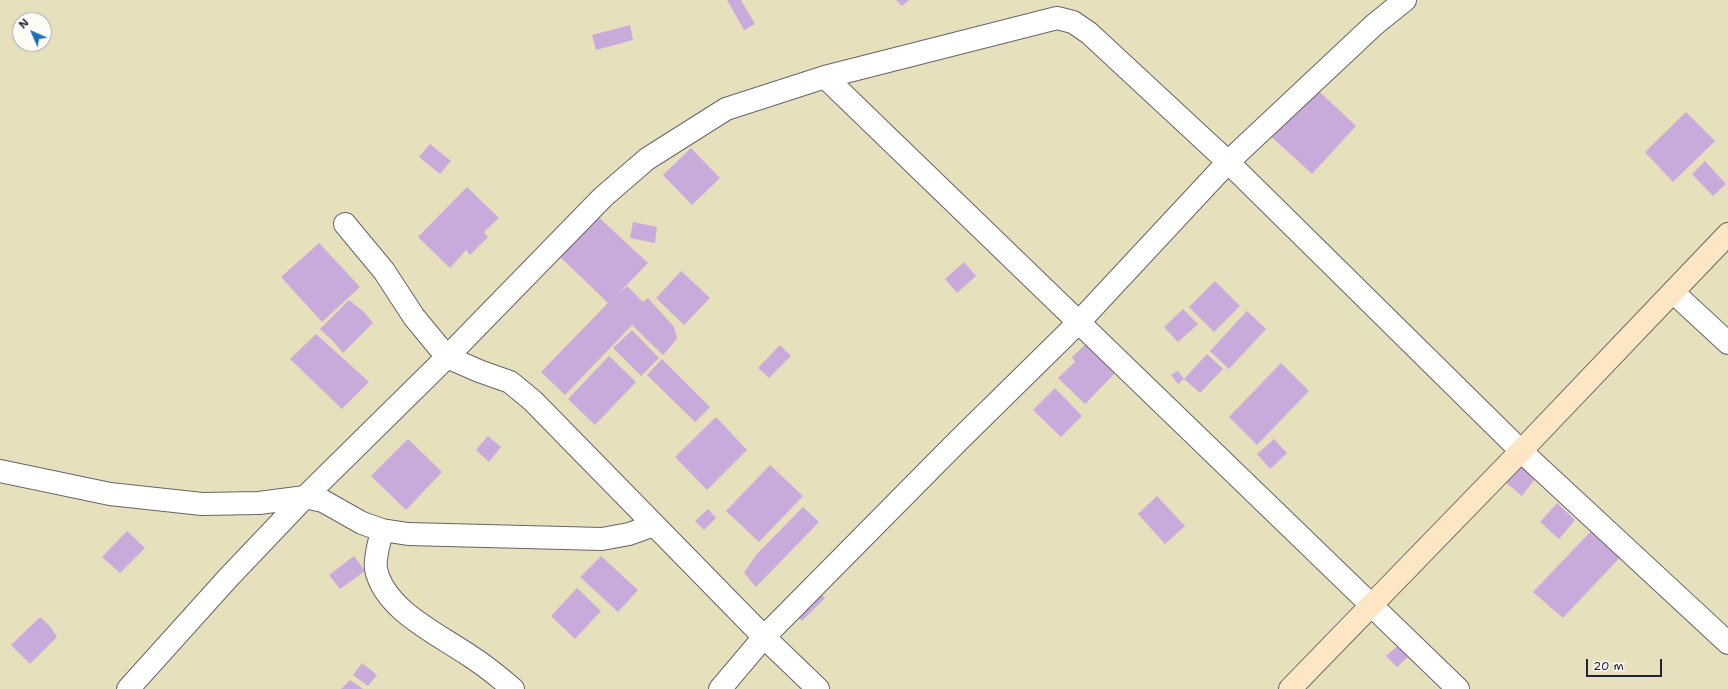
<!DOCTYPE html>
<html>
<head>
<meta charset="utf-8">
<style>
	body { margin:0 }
	#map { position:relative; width:1728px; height:689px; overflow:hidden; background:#e7e0bc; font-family:"Shantell Sans",sans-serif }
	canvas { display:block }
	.north { position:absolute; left:12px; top:12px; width:40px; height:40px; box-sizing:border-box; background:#fdfcf7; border:1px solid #a5a5ac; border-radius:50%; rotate:315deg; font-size:11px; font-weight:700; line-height:16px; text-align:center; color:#22223b }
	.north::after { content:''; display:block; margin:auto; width:14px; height:18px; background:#1f6fb2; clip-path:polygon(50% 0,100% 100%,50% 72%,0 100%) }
	.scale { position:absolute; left:1586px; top:659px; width:76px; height:18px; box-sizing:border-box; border:2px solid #22223b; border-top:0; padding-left:5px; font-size:12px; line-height:14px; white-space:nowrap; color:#22223b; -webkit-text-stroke:3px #fdfcf7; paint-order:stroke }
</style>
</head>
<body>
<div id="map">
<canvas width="1728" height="689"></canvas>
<div class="north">N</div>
<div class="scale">20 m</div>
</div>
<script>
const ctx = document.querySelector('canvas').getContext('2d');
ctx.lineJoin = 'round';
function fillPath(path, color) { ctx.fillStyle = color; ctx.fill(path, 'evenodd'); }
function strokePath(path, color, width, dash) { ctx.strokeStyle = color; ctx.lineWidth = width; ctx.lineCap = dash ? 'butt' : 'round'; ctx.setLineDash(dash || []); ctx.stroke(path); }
const building = new Path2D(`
	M727,0h14l14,24 -11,6z
	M896,0h13l-7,6z
	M630,25l3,15 -37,10 -4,-15z
	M1308,81l48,45 -44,48 -49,-45z
	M1686,112l29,29 -42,41 -28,-30z
	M430,144l21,17 -11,13 -21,-17z
	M691,148l29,30 -28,27 -29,-30z
	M1705,161l21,23 -13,12 -21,-22z
	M467,187l32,31 -15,14 4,5 -18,18 -4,-5 -16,18 -32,-31z
	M592,211l56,52 -32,33 11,-10 16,16 5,-4 26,29 3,12 -14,16 -31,-30 -67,70 -24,-23 67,-69 -55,-53z
	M633,222l24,5 -2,16 -25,-5z
	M319,243l41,44 -38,35 -41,-45z
	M964,262l12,14 -19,17 -12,-14z
	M681,271l29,27 -26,27 -28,-27z
	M1215,281l25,25 -26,26 -25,-25z
	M349,300l15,12 9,11 -30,30 -10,-12 -13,-12z
	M1183,309l15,15 -20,18 -14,-15z
	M1247,311l19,18 -37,40 -19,-18z
	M632,330l27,28 -18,18 -28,-28z
	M316,334l53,48 -27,27 -52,-50z
	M1091,339l29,29 -35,36 -27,-26 17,-16 -3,-5z
	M780,345l11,11 -22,22 -11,-10z
	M1207,354l16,15 -23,24 -16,-14 -6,5 -7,-9 7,-4 6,8z
	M609,356l27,26 -41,43 -27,-26z
	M662,359l48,48 -15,15 -48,-47z
	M1281,363l28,28 -52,54 -28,-28z
	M1055,388l27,28 -21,21 -28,-27z
	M716,417l31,33 -40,40 -32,-33z
	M488,436l13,11 -12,15 -13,-12z
	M408,439l34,33 -36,38 -35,-34z
	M1274,439l13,14 -17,16 -13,-15z
	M1527,455l16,13 -21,28 -17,-14z
	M770,465l33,31 -44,46 -33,-31z
	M1157,496l28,30 -20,18 -27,-30z
	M1557,503l18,17 -16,19 -19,-17z
	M803,507l16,15 -63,65 -12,-14 12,-18z
	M708,509l8,9 -12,12 -9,-9z
	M1595,527l30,25 -62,66 -30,-26z
	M127,531l18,17 -25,25 -18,-16z
	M354,556l11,15 -25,18 -11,-14z
	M601,556l37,34 -20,22 -38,-35z
	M814,587l11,11 -23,23 -12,-11z
	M577,588l24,23 -26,28 -24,-23z
	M40,617l10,9 7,11 -27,27 -19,-19z
	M1400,644l10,11 -13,12 -11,-11z
	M362,663l15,12 -9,11 -15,-11z
	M350,680l13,9h-22z`);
const street = new Path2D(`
	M825,77l633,612
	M345,224l39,47 30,46 33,40 32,14 31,11 23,19 231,236 54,52
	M1674,293l54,50
	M0,471l110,23 92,10 57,-1 46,-6 18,4 39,22 20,7 26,4 194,5 27,-5 25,-9
	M382,530c-2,11 -8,28 -6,39 8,40 60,64 91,85 16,10 31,22 46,35
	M128,689l100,-111 77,-81 142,-140 156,-160 44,-38 79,-50 99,-32 232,-59 16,4 16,11 139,129 293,289 207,192
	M720,689l44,-52 194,-196 121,-119 149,-160 146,-137 31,-25`);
const secondary = new Path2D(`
	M1290,689l231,-238 207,-217`);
fillPath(building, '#c9abdb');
strokePath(street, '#676468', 24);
strokePath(secondary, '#676468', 24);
strokePath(street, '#fff', 22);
strokePath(secondary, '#fce6c4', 22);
</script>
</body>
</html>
